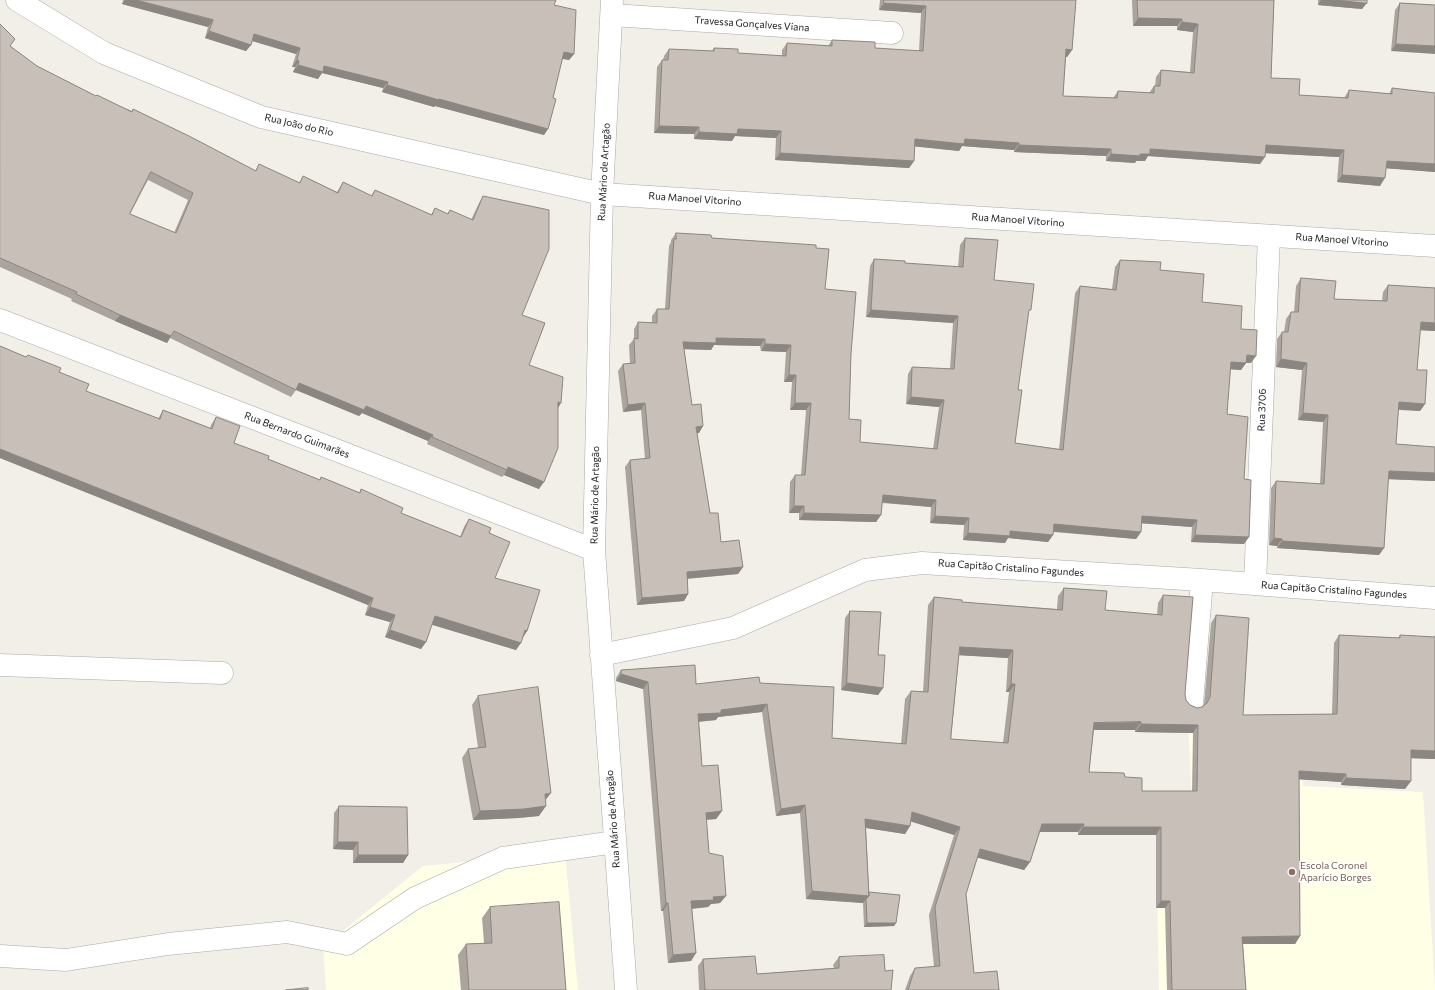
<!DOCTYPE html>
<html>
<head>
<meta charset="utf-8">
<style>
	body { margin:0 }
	canvas { display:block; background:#f2efe9 }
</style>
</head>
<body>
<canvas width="1435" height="990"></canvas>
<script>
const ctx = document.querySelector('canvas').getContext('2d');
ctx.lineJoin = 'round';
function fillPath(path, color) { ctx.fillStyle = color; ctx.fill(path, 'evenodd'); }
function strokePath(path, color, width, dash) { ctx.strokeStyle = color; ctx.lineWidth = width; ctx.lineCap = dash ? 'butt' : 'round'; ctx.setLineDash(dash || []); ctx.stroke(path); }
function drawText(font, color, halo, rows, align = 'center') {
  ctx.font = font + ' Commissioner,sans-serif'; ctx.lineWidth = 3.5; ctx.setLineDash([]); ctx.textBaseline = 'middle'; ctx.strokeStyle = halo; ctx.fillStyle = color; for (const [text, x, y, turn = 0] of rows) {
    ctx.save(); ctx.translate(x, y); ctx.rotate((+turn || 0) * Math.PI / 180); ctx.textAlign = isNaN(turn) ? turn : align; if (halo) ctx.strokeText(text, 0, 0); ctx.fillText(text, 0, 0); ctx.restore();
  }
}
const education = new Path2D(`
	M1300,716l3,70 120,6 12,198h-276l-3,-155 37,-1 -5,-116z
	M565,852l13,138h-252l-3,-43 100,-81z`);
const minor = new Path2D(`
	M17,0l87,53 157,64 341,77 833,52
	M612,0l-10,194 -8,356 32,440
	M612,15l280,18
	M0,320l594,230
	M1255,584l14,-348
	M601,655l132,-27 132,-58 57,-7 280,17 233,18
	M0,665l222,8
	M1192,703l10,-123
	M0,956l66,4 102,-16 119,-12 60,12 68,-46 88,-40 112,-16`);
const wall = new Path2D(`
	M123,0h433l-2,5 20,49 -5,6 -7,-1 -18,76 -109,-29 -1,1 -52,-15 1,-4 -61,-15 -4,6 -25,-7 2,-5h-3l4,-13 -44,-13 -1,4 -5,6 -41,-13 3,-11 -86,-23z
	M880,0h196l-4,50 -5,7h-1l-3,39 50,2 5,-7 31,2 5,-7h1l1,-9 5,-7 29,2 3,-40 -16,-2v-4h-44l-1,-26h142l-3,78 28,17 45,3 5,-8 40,4 3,-6 43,5v79l-49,-4 -6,18 -43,-4 2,-25 -74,-4 -5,11 -112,-8 -3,5h-9l-1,2 -29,-2v-5l-92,-4v-2l-52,-4 -3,5 -44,-5 -1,15 -5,7 -134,-8 1,-22 -41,-2 -3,5 -38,-2v-5l-40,-1 3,-66 5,-7h1l1,-4 5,-7 43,2 2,-3 24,5 44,3v-6l5,-7 41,3 4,-6 43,8 44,3 2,-38 -42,-3z
	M1318,0h49l-5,9 -44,-4z
	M1400,3l35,2 -44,46 4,-41z
	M0,24l10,22 27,20 59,30 36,15 1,-2 122,62 4,-7 40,19 4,-7 34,16 6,-10 28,14 4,-6 56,25 4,-7 12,6 3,-4 21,10 8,-17 4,-7 39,119 7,50 29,43 -19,81 -35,-14 -2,2 -75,-33 1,-3 -66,-28 -3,3 -63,-26 -5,7 -121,-59 -3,5 -52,-22 -44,-20 1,-2 -72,-32zM148,180l40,20 -14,33 -44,-19z
	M676,233l36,5 104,10 9,41 26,65 -2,65 11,23 73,7 6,-42 -33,-3 2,-30 4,-7 38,2 3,-46 -87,-6 4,-51 4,-7 31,4 53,4 2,-22 5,-7 29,42 34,35 -10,75 -3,53 44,6 16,-156 5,-7 32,3 3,-22 5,-7 40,10 42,32 39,27 10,34h-5l-5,7 -11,-1 -3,45 17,65v65l-53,-2 1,-15 -51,-4v9l-5,7 -83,-7v3l-5,7 -40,-4 -3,5 -42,-3 1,-15 -34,-2 1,-16 -49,-4 -1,12 -5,7 -77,-2v-7h-10l1,-31 5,-7h6l5,-65h-16l2,-28h-8l2,-30 -25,-1 -1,-5 -46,-1 -3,5 -27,-1 8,56 11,21 -4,7h-2l13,80 11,29 22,25 -5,7 -51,5 1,15 -4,7 -47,4 -12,-138 5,-7 15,-1 -4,-49 -18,2 -5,-41 5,-7h7l-1,-19 5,-6v-10l4,-7h14v-6l5,-7h8l4,-63 2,-4v-2z
	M1301,278l33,21 48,2 1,-9 5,-7 47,3v43l-15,-1 -3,40 8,34 -5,7 -22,-1 -2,34 39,3v34l-47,-2 -4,69 -5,7 -102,-7v-2l-8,-1 2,-57 5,-7 44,3 3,-62 -25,-2 4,-50 -26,-3 1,-28 5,-7h2l2,-13 5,-7h3l2,-26z
	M0,346l59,26 27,19 72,28 5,-9 47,18 1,-3 5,-8 18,26 34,16 52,21 1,-3 38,16 2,-4 40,24 59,24 4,-10 5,-8 20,14 6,45 32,53 -5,7 -6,12 -84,-26 -6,18 -5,7 -36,-12 5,-15 -25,-7 3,-10 -368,-147z
	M1064,588l41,22 52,5 1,-12 5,-8 23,105 4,5 7,3 5,-1 2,-3 7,-81 5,-8 27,100 89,-1 2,-71 5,-8 59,3 2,-3 34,2 1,-2v124l-24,-1v23l-6,8 -64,-4v-3l-42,-3 1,157 -5,8h-52l3,46h-79l-2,-82h-9v-73h-78v-3h-38l-10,30 -6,8 -46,-13 -12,37 8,79 25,17h-94l5,-14 5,-8 19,-1 -5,-52 25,-80 -43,-14 -1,5 -5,8 -39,-6 3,64 27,31 -2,3 -30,1 -1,-24 -57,-4 -6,-86 -24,3 -14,-104 -44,5 -2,3 -17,2 3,44 20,45 -6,8 -10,1 3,33 17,43 -6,7 -9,1 -3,3 -16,2 4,44 -5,8 -23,2 -5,-52h-2l-18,-222 -27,-8v-3l5,-8 75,14 64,-1 72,55 69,6 4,-45 6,-8 12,1 5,-87 6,-8 28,5 95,7 1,-13zM959,655l49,3 -2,34h3l-6,51 -52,-4zM1094,730h41v2l58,1 -1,58h-50l-53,-19z
	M850,611l33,77 -5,7 -37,-5 4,-72z
	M478,696l67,104 -6,16 -21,2 -45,2 -11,-62 6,-9 10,-1 -6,-43z
	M339,806l69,49 -5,8h-50v-13l-20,-1 1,-36z
	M490,907l76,83h-105l-3,-35 8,-11 18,-1 -2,-25z
	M839,957l46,14 6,19h-192l-1,-24 5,-7 54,15 77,-6 -1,-3z`);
const shadedWall = new Path2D(`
	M125,0h11l77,20 -5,7 -86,-23z
	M1321,0h13l33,3 -5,6 -44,-4z
	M884,3l42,3 -5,7 -42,-3z
	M1138,18l44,1 -5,7h-44z
	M1182,22l16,2 -5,8 -16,-2z
	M209,31l42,14 -5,6 -41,-13z
	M254,34l46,14 -4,6 -47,-14z
	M1396,44l39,2v8l-44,-3z
	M1066,49l6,1 -5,7 -6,-1z
	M564,52l10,2 -5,6 -9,-2z
	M297,60l2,1 -4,6h-3z
	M298,65l26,1 64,16 -5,6 -61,-15 -4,6 -25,-7z
	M387,85l52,14 109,30 -4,6 -109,-29 -1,1 -52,-15z
	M659,126l40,1 -5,7 -40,-1z
	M738,129l43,2 -5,7 -41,-2 -3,5 -38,-2 5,-7z
	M915,139h50l54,4 -5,7 -52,-4 -3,5 -49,-5z
	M1019,145l92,4 -5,7 -92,-4z
	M1266,145l78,5 -5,7 -78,-4z
	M1150,149l115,8 -5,7 -112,-8 -3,5h-9l-1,2 -29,-2 5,-7h29z
	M780,153l134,8 -5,7 -134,-8z
	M1387,161l48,3v8l-53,-4z
	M1342,175l43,3 -5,8 -43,-4z
	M871,310l87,6 -5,7 -87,-6z
	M120,315l51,21 -4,7 -52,-22z
	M1421,322l14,1v8l-19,-1z
	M716,338l49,1 -5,7 -46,-1 -3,5 -33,-1 5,-7z
	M765,344l26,1 -5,7 -25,-1z
	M1247,355l9,1 -5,7 -9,-1z
	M1281,359l26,4 -5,7 -26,-3z
	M1231,362l15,1 -5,7 -15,-1z
	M789,375h7l-4,7h-8z
	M299,383l67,23 67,29 -5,6 -66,-28 -3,3 -63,-26z
	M911,397l33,3 -5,7 -33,-3z
	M558,402l3,1 -4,7z
	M1399,402l26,2 -5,7 -26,-2z
	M645,403l-4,7 -18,2 5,-7z
	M795,403h16l-5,7h-16z
	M1303,413l25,2 -5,7 -25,-2z
	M703,426l-4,7 -8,1 5,-7z
	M0,449l373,149 -5,7 -368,-147z
	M508,467l36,15 -5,7 -35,-14z
	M1389,471l46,2v8l-51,-2z
	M883,495l53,5 -5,7 -53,-5z
	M794,506h10l-5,7h-10z
	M804,513l77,2 -5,7 -77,-2z
	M935,516l34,2 -5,7 -34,-2z
	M1142,516l55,4 -5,7 -55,-4z
	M1054,524l87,8 -5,7 -87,-8z
	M1010,531l43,4 -5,7 -40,-4 -3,5 -42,-3 5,-7z
	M1195,535l54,2 -5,7 -53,-2z
	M1274,538l8,1 -5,7 -8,-1z
	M1282,541l102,7 -5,7 -102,-7z
	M743,567l-5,7 -56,5 5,-7z
	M688,594l-4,7 -47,4 5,-7z
	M370,607l25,8 -5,7 -25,-7z
	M435,616l86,27 -5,7 -87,-26z
	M390,630l36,12 -5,7 -36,-12z
	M525,630l2,1 -5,8z
	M960,647l53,3 -5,8 -54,-3z
	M621,674l27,8 -5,7 -27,-8z
	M847,683l36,5 -5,7 -37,-5z
	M1011,684h4l-6,8h-3z
	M767,704l-5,8 -44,5 -2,3 -23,2 5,-8 23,-4z
	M1141,722l-6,8h-46l5,-7z
	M1141,724l57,1 -5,8 -58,-1z
	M1411,750l24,1v8l-29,-1z
	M1299,771l47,3 -5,8 -48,-3z
	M1346,778l65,3 -6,8 -64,-4z
	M551,793l-7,9 1,-8z
	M805,805l-5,8 -24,3 5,-7z
	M546,806l-7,10 -21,2 -45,2 7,-9z
	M722,811l-6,8 -16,1 6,-7z
	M912,812l48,15 -6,8 -48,-15z
	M865,819l45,7 -5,8 -45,-7z
	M1042,824h42l-6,8h-41z
	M1083,827h78l-5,8h-78z
	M338,842h20l-5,8 -20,-1z
	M980,849l50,13 -6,8 -49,-13z
	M358,855h50l-5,8h-50z
	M812,891l57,5 -6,7 -57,-4z
	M726,896l-6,7 -9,1 -3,3 -22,2 5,-8 22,-4z
	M1161,901h9l-5,7h-9z
	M666,903h2l-5,8h-2z
	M867,923h29l-2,3 -30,1z
	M1300,936l-5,8h-58l5,-7z
	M696,953l-5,8 -23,2 5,-8z`);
const building = new Path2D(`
	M136,0h420l-2,5 22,5 -2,44 -10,-2 -11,46 3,1 -8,30 -109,-30v1l-52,-15 1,-3 -64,-16 -1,6 -25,-7 1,-4 -2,-1 3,-12 -46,-14 -3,11 -42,-14 4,-11z
	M884,0h192l-4,50 -6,-1 -3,47 54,2 1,-7 36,2v-7h6l1,-16 33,3 4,-49 -16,-2v-3l-44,-1 -1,-18h137l-3,78 29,1 -1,16 49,3 1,-8 43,4v-6l43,5v71l-48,-3 -2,17 -43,-3 2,-25 -78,-5 -1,12 -115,-8v5h-10v2l-29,-2v-5l-92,-4v-2l-54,-4 -1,5 -49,-5 -1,22 -134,-8 1,-22 -43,-2 -1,5 -38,-2v-5l-40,-1 3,-66h6l1,-11 45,2v-3l24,1v4l48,3 1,-13 45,3v-6l43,2v6l48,3 3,-45 -42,-3z
	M1334,0h33v3z
	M1400,3l35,2v41l-39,-2z
	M0,24l15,15 -5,7 27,20 59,30 1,-1 35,17 1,-3 56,27 67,35 3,-7 41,19 3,-7 35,17 5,-11 29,14 3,-6 57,25 3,-7 13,6 2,-4 23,10 10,-24 66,14v39l-27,66 23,8 -16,42 34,12 -2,26 -3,-1v46l-14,34 -36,-15 -1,3 -75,-33 1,-2 -67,-29 -2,4 -65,-27 -3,7 -122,-59 -3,5 -51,-21 -44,-21 1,-2 -77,-34zM151,172l42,21 -17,40 -46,-19z
	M676,233l35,2 1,3 104,7v3l13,1 -4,40 31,3 -5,62 -2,65 12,1 -1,22 77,7 7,-49 -33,-3 1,-30 42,2 4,-53 -87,-6 3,-51 31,2v2l58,4 2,-29 33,2 -4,40 40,4 -3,26h-2l-11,80h4l-7,53 48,7 17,-164 36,4 4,-30 41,2 -1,8 44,4 -2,28 40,4 -1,23 16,1 -1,26 -9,-1 -1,8 -15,-1 -4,52 21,3 -4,62 7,1 -2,57 -54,-2 2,-15 -55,-4 -1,16 -87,-8 -1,11 -43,-4v5l-42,-3 1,-15 -34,-2 1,-16 -53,-5 -2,20 -77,-2v-7h-10l1,-31h10l6,-72h-16l1,-28h-7l2,-30 -26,-1v-5l-49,-1v5l-33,-1 9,63 9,-1 2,22 -7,1 14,86h8l3,29 18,-2 4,27 -56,5 1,22 -46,4 -12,-138 20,-2 -5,-55 -17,2 -5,-41 12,-1 -1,-25 4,1v-17l19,1v-14h12l5,-70h2z
	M1301,278l35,3 -2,18 53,2 1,-16 47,3v35l-14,-1 -4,48h10l-2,34 -26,-2 -3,42 39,3v26l-46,-2 -5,77 -102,-7v-2l-8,-1 2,-57 48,3 4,-69 -25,-2 4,-50 -26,-4 1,-27h6l3,-20h7z
	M0,346l26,11 2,-2 33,13 -2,4 30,12 -3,7 74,28 3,-9 49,19 4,-12 24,9 -6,17 35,13 -1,3 52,21 1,-3 39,16 1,-4 42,19 -2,5 60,24 8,-18 22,9 -2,5 21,9 -15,36 45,12 -13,41 -2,-1 -4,13 -86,-27 -9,26 -36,-12 5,-15 -25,-8 3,-9 -373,-149z
	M1064,588l43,3 -2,19 57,5 1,-20 30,2 -8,97 1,6 4,5 7,3 5,-1 5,-4 3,-6 6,-82 33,3 -6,97 94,-1 2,-79 61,3v-3l35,2v114l-24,-1v31l-65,-3v-4l-47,-3 1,165 -58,1 4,53h-74l-2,-89h-9v-74h-78l1,-3h-42l-12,38 -50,-13 -14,45 8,79 23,-2 2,19h-91l7,-22 25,-2 -5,-59 25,-80 -48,-15 -2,14 -45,-7 4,77 -57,-5 -7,-86 -24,4 -14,-105 -46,6v3l-23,1 4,52 16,-1 4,46 -16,2 3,40 14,3 3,40 -13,1 1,3 -23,1 5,52 -23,2 -5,-52h-2l-18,-221 -27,-8v-4l74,-5 1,19 63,-7 1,6 74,4 -2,51 74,6 5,-53 17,1 6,-95 28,3v2l100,8zM960,647l53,3 -2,34h4l-7,59 -57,-4zM1141,722v2l57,1 -1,66h-55v-13l-17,-1 -1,-4 -35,-1 5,-49z
	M850,611l31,1 -3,43h7l-2,33 -36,-5z
	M538,687l13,106 -6,1 1,12 -22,3 -44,2 -12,-62 18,-2 -8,-51z
	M339,806l68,1 1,48h-50v-13h-20z
	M869,892l31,3 -4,28h-29l-1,-24 3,-3z
	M559,902l7,88h-97l-3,-46 26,-1 -2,-36z
	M884,955l1,16 8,-1 -2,20h-186l-2,-31 52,-3 2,18 82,-6v-11z
	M308,988v2h-22z`);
const markers = [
	[1292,872,4,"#8d6e63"]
];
const streetNames = [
	["Travessa Gonçalves Viana",752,24,4],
	["Rua João do Rio",299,125,13],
	["Rua Mário de Artagão",604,172,-87],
	["Rua Manoel Vitorino",695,199,4],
	["Rua Manoel Vitorino",1018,220,4],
	["Rua Manoel Vitorino",1342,240,4],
	["Rua 3706",1262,410,-88],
	["Rua Bernardo Guimarães",297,435,21],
	["Rua Mário de Artagão",595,495,-89],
	["Rua Capitão Cristalino Fagundes",1011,568,4],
	["Rua Capitão Cristalino Fagundes",1334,590,4],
	["Rua Mário de Artagão",613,819,-94]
];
const educationNames = [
	["Escola Coronel",1300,866],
	["Aparício Borges",1300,878]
];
fillPath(education, '#ffffe5');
strokePath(minor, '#a9a9a9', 23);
strokePath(minor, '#fff', 22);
fillPath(wall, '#aba49e');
fillPath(shadedWall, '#8b8681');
fillPath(building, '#c7bfb8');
strokePath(building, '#8b8681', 1);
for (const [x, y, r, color] of markers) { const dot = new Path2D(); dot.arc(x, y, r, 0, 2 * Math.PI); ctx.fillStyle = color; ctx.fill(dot); strokePath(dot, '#fff', 1.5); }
drawText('10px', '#222', '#fff', streetNames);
drawText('10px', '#785e54', '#fff', educationNames, 'left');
</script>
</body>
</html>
